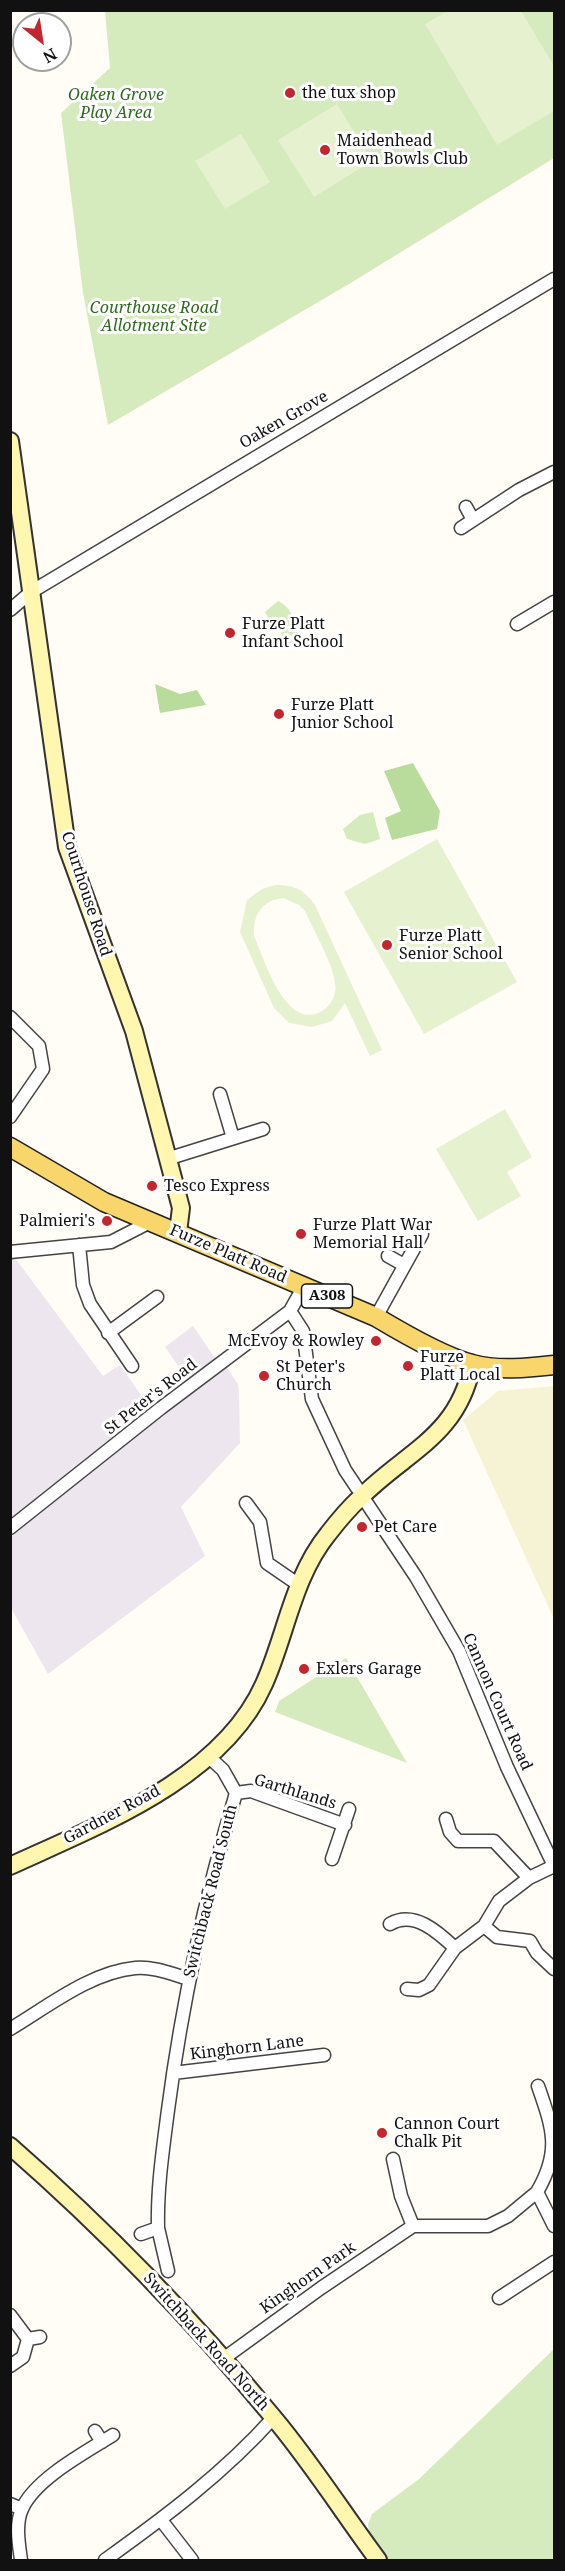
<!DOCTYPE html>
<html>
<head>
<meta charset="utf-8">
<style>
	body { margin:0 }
	#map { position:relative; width:565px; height:2571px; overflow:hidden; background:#fffdf5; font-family:"Noto Serif",serif }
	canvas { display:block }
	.frame { position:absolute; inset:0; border:12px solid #111; pointer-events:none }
	.north { position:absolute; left:12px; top:12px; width:60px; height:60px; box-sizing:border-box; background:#fff; border:2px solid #a0a0a0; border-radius:50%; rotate:150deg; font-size:16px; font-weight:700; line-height:24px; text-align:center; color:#111 }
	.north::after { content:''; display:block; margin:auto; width:21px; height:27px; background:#c4262e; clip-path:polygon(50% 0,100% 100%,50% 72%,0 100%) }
</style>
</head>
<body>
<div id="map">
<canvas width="565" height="2571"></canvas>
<div class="frame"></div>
<div class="north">N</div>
</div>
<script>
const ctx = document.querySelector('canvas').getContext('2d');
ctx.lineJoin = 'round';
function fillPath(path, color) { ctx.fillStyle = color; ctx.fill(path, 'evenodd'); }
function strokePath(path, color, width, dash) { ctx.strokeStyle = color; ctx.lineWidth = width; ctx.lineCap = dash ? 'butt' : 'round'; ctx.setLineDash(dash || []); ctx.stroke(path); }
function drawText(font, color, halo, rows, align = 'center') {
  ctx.font = font + ' "Noto Serif",serif'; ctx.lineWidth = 6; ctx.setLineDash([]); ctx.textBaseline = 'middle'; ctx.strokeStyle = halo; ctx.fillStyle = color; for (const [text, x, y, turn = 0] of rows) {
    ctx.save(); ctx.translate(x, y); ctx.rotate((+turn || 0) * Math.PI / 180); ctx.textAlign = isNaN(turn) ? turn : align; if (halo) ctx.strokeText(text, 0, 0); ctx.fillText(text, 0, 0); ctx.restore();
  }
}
const industrial = new Path2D(`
	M10,1258h5l88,118 17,-11 30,43 38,-28 -23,-33 28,-21 20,29 14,13 11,16 1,9 1,50 -59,64 24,49 -157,118 -37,-66 -1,-71 3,-3 -3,-6z`);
const farmland = new Path2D(`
	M554,1386v233l-91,-199 35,-29z`);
const green = new Path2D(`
	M105,11h449v147l-205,126 -241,141 -25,-132 -22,-180 49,-45z
	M278,601c15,7 19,24 20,38l-10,6 -10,-18 -4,1 -9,-16z
	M373,812l7,27 -15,5 -18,-5 -4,-10 17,-14z
	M346,1658l61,105 -132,-51 4,-11z
	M554,2349v211h-168l-17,-27 -1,-9 4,-10 47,-35z`);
const forest = new Path2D(`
	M155,684l25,10 17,-4 9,15 -46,8z
	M413,763l27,48 -3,18 -45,11 -7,-22 16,-7 -17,-40z`);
const pitch = new Path2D(`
	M448,11h73l33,55v45l-57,34 -72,-121z
	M337,104l35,57 -58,36 -36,-57z
	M241,134l29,48 -45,27 -30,-48z
	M437,839l80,143 -93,52 -80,-142z
	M275,885c19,0 29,4 40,20l67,145 -12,6 -25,-53 -13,18 -20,6 -23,-4 -15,-15 -34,-76 7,-32 15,-11zM283,898l16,7 6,6c9,21 27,50 30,72 2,9 -2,19 -9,25 -38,30 -61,-47 -72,-72 -1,-21 7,-35 29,-38z
	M505,1109l27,48 -25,15 14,24 -43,25 -42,-72z`);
const street = new Path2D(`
	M466,507l7,13
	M461,528l58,-38 35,-18
	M10,610l21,-18 523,-313
	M517,624l37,-22
	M10,1017l29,29 4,23 -33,48
	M220,1094l13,44
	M170,1158l93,-29
	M79,1245l4,40 7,19 42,62
	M10,1252l101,-10 41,-21
	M388,1256l16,9
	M290,1311l13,20 9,68 33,71 12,18
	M376,1317l46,-83
	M108,1333l49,-36
	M362,1496l54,81 43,74 48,116 47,99
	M246,1503l14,19 7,41 32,22
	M10,1528l151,-120 129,-97 14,-25
	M236,1793l15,-2 94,34
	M446,1819l4,13 8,9h36l35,37
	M332,1859l17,-50
	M390,1924c24,-14 48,8 65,24
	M484,1926l13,11 33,4 7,12 17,16
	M407,1989l12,1 10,-5 26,-37 29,-22 15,-25 30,-23 25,-12
	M10,2029c37,-22 81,-57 125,-61 17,-2 37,6 54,11
	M173,2073l151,-18
	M538,2086c15,43 23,65 -1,106l17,34
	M393,2159l8,37 12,30
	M158,2228c-1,-40 5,-79 10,-118 14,-107 37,-213 68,-317l-13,-23 -14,-13
	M141,2234l17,-6 10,43
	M499,2298l55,-36
	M10,2315l18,24 -5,18 -13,9
	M28,2339l12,-2
	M223,2359l98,-71 92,-62h75l20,-10 29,-24
	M95,2431l7,11
	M10,2504l12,5
	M161,2520l31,40
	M21,2560c-2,-15 -6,-36 1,-51 13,-30 64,-57 91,-74
	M105,2560c60,-43 119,-87 169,-143`);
const secondary = new Path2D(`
	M10,441l57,406 67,184 47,177 -3,24
	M10,1866c89,-41 212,-87 254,-182 22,-49 29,-107 64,-150 10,-13 21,-26 33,-37 46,-46 97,-61 111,-132
	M10,2146c95,83 183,174 263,271 38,45 70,96 105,143`);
const primary = new Path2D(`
	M10,1147l94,55 272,115c25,15 68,40 96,47 25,7 56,4 82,1`);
const markers = [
	[290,93,6,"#c4262e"],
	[325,150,6,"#c4262e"],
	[230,633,6,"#c4262e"],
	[279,714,6,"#c4262e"],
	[387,945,6,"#c4262e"],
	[152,1186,6,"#c4262e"],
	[107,1221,6,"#c4262e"],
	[301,1234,6,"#c4262e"],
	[376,1341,6,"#c4262e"],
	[408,1366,6,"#c4262e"],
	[264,1376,6,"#c4262e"],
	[362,1527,6,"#c4262e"],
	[304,1669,6,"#c4262e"],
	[382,2133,6,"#c4262e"]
];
const shields = [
	[327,1296,51]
];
const shieldNames = [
	["A308",327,1296]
];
const poiNames = [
	["the tux shop",302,93],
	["Maidenhead",337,141],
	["Town Bowls Club",337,159],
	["Furze Platt",242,624],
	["Infant School",242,642],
	["Furze Platt",291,705],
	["Junior School",291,723],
	["Furze Platt",399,936],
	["Senior School",399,954],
	["Tesco Express",164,1186],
	["Palmieri's",95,1221,"right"],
	["Furze Platt War",313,1225],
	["Memorial Hall",313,1243],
	["McEvoy & Rowley",364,1341,"right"],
	["Furze",420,1357],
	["Platt Local",420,1375],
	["St Peter's",276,1367],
	["Church",276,1385],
	["Pet Care",374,1527],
	["Exlers Garage",316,1669],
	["Cannon Court",394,2124],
	["Chalk Pit",394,2142]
];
const parkNames = [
	["Oaken Grove",116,95],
	["Play Area",116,113],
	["Courthouse Road",154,308],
	["Allotment Site",154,326]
];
const streetNames = [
	["Oaken Grove",284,420,-30],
	["Courthouse Road",86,894,72],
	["Furze Platt Road",228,1254,23],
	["St Peter's Road",151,1397,-38],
	["Cannon Court Road",497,1702,66],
	["Garthlands",295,1792,17],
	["Gardner Road",112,1815,-28],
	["Switchback Road South",211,1891,-76],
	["Kinghorn Lane",247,2048,-7],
	["Kinghorn Park",308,2278,-35],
	["Switchback Road North",206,2342,48]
];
fillPath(industrial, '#eee6ef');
fillPath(farmland, '#f6f3d4');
fillPath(green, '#d5ebbd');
fillPath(forest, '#b9dc9c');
fillPath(pitch, '#e6f2cf');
strokePath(street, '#444', 15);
strokePath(secondary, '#333', 20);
strokePath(primary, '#222', 21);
strokePath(street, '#fff', 12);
strokePath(secondary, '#fff6b0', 16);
strokePath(primary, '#f9d66b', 18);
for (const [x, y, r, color] of markers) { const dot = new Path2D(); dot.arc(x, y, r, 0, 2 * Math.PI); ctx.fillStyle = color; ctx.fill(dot); strokePath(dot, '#fff', 2); }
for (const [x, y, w] of shields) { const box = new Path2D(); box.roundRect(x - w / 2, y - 12, w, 24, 4.5); ctx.fillStyle = '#fff'; ctx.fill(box); strokePath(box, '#111', 1.5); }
drawText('bold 15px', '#111', null, shieldNames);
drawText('16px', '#111', '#fff', poiNames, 'left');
drawText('italic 16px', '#2f6b1f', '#fff', parkNames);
drawText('16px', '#111', '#fff', streetNames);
</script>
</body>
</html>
